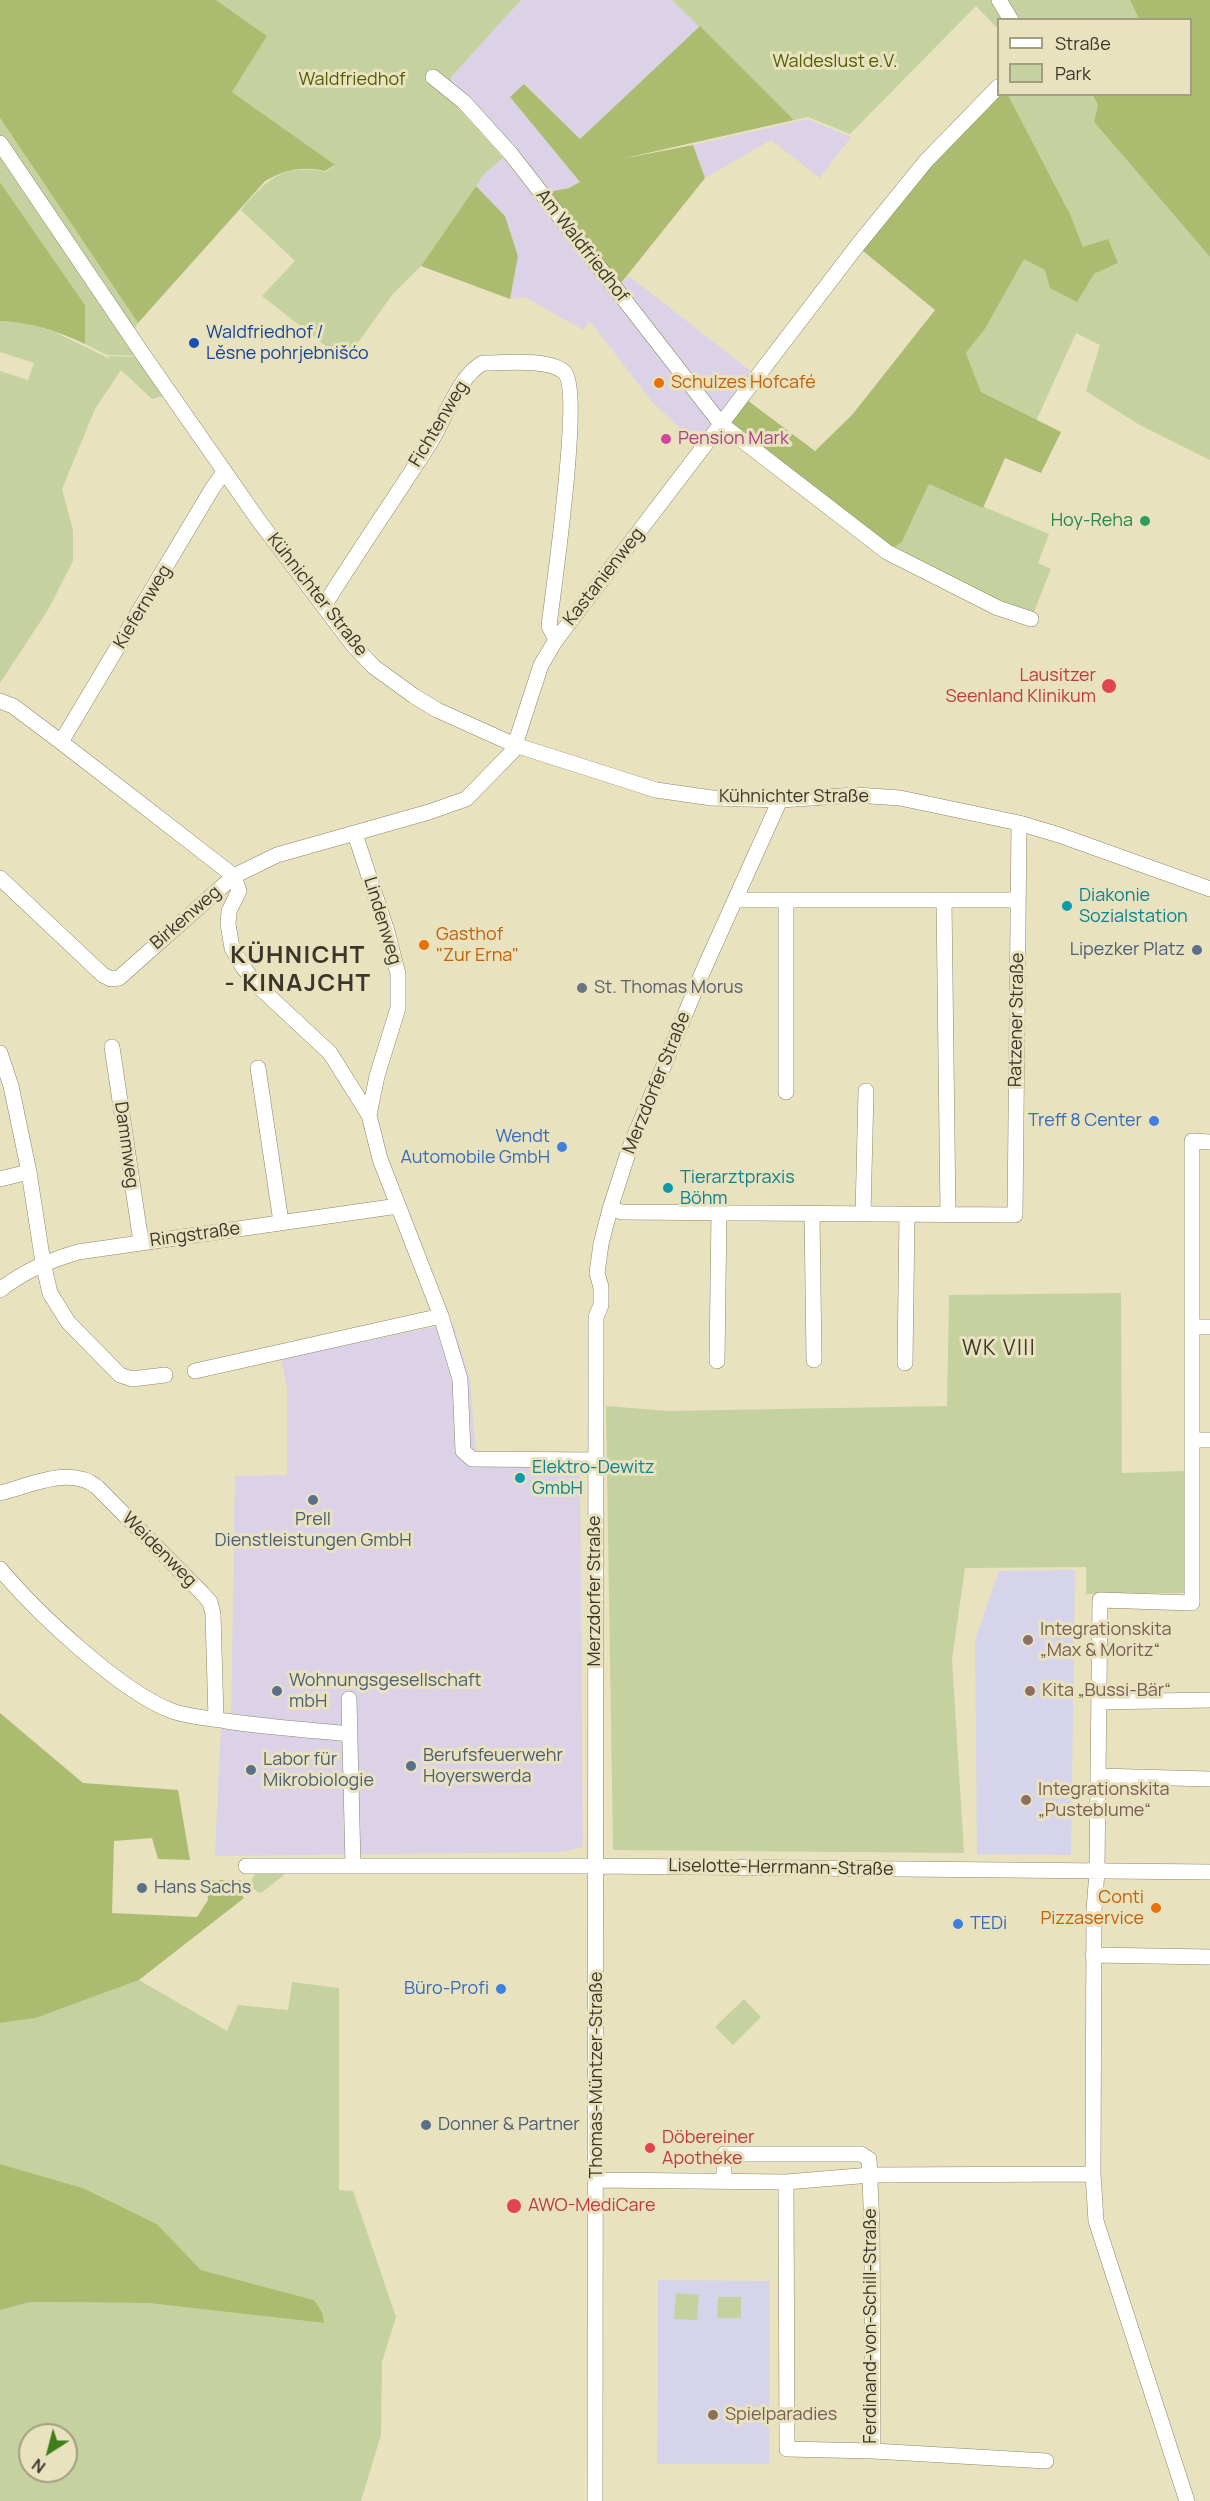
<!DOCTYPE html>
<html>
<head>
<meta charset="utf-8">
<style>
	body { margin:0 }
	#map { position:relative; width:1210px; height:2501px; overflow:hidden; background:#e8e2bf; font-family:Manrope,sans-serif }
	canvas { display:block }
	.legend { position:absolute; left:997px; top:18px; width:195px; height:78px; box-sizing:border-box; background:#e8e2bf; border:2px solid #a29e83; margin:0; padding:8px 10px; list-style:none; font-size:18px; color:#3a372a }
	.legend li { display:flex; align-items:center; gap:12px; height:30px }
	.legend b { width:30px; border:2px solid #a29e83 }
	.north { position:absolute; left:18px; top:2423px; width:60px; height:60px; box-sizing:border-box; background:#e8e2bf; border:2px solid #a29e83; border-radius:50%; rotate:216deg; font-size:16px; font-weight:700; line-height:24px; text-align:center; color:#3a372a }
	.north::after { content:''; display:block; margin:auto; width:21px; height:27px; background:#3f7d1b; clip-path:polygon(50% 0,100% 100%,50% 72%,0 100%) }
</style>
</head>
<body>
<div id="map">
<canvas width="1210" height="2501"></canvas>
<ul class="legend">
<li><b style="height:8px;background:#fff"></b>Straße</li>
<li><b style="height:16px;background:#c5d2a0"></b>Park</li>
</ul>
<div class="north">N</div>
</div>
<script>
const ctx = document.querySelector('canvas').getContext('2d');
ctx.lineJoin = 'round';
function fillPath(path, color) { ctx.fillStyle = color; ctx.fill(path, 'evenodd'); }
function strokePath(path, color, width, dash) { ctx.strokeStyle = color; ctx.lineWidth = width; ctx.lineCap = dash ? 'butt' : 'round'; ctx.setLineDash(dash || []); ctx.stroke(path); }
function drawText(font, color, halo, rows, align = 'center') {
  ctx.font = font + ' Manrope,sans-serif'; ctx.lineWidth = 6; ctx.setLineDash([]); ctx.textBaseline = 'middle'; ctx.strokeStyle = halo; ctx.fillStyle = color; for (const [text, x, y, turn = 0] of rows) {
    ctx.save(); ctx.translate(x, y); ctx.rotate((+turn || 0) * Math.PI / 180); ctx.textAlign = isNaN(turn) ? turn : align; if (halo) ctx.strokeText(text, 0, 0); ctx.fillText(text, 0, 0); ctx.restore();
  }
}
const commercial = new Path2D(`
	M521,0h151l28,26 -120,113 -55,-55 -15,13 70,85 -11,6 -26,5 -91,-101 -1,-15z
	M807,119l44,18 -31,41 -49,-38 -66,38 -12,-33z
	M503,158l31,39 7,-3 76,93 12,-11 128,100 -55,72 -49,-45 -63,-82 -7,9 -58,-33 -15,2 8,-43 -13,-40 -29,-30 9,-13z
	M453,1323l17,57 7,86h103l3,381 -22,5 -346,4 6,-131h10l4,-249 52,-1v-88l-6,-28z`);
const education = new Path2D(`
	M1075,1570l-4,285 -94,-1 -2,-214 24,-69z
	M658,2280l112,1 -1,183h-112z`);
const green = new Path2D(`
	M216,0h305l-70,77 -2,21 54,60 -18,15 -64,93 -29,29 -47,66 -83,-65 33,-35 -54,-51c26,-30 41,-47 84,-38l10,-6 -103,-74 35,-56z
	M672,0h458l9,19 -141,1v9l-22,-23 -126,128 -42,-17 -14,3z
	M1008,95h83l7,10 -4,17 116,135v203l-72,-36 -52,-33 14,-46 -24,-12 -40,88 -55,-29 -15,-39 19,-24 39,-71 21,12 49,4 24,-11 -35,-16 -13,-33z
	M0,118l138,205 -4,6 -134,-187z
	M0,145l143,211 -36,-1 -22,-11v-39l-85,-123z
	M0,321l28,2 27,9 55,27 -2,-3 35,1 28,37 -19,5 -31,-29 -26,39 -33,80 11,41v31l-25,49 -48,73v-312l28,9 6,-17 -34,-11z
	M929,484l120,50 -11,29 13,6 -20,50 -144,-67 15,-10z
	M1121,1293l1,180 63,-2v122l-99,1v-27l-121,1 -13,91 12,194 -351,-3 -7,-444 62,5 279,-5 2,-111z
	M256,1873h26l2,2 -23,18c-9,-2 -12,-13 -5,-20z
	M139,1980l88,51 11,-26 50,5 4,-28 47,6v202l14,1 43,126 -14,45 -1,73 -20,66h-361v-191l30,-8 118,1 176,20 -2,-11 -8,-12 -113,-30 -44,-46 -74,-36 -83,-24v-141l36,-5zM30,2435h36v36h-36z
	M744,1999l17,18 -28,28 -18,-18z
	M676,2293l23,2 -2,25 -23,-1z
	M718,2297h23v21h-24z`);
const forest = new Path2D(`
	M0,0h216l51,36 -35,56 103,73 -10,6c-24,-5 -39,-2 -60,10l-127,142 -138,-205z
	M1130,0h80v257l-116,-135 4,-17 -6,-10 98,-1v-74l-51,-1z
	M700,26l94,94 -173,39 72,-14 12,33 -84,105 -72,-91 20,-4 11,-6 -70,-85 14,-13 56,55z
	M998,94l10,1 62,119 13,33 25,-8 10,24 -24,11 -17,28 -27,-14 -5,-18 -21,-11 -39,70 -19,24 15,39 80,40 -20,41 -36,-15 -22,50 -54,-24 -27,58 -15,10 -165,-128 21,-27 72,54 37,-36 83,-105 -78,-64 69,-85z
	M0,182l85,123v39c-28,-13 -54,-22 -85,-23z
	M476,186l29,30 13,40 -8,43 -89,-33z
	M0,1713l83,70 95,7 12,70 -32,-1 -6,-21 -38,3 -2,72 85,4 11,-17 -2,-20h35l-1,12 4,6 -105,82 -103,38 -36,5z
	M0,2164l83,24 74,36 44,46 113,30 8,12 2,11 -176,-20 -118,-1 -30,8z`);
const minor = new Path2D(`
	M999,0l12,20
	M433,77l31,25 47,52 210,270 166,128 111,56 33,11
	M0,143l144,213 115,165 94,124 21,22 40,29 23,14 78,35 141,45 56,8 68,2 76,-5 44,3 119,25 40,12 151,54
	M324,606c34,-55 71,-108 106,-163 14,-22 29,-68 53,-80 19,0 66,-5 81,9 19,17 -11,219 -15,254l7,14
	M0,701l13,5 48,36 173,134
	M61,742l151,-253 12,-17
	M355,834l32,97 11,43v34l-21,68 -8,39
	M234,876l5,15 -10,20 -1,13 4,24 11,19 14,18 73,68 39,62 11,44 61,157 19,63 3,72 9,8 123,1
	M0,878l103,97 8,4 8,-1 115,-102 43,-21 152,-43 37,-13 47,-48 28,-86 15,-25 301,-394 69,-85 72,-74
	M735,900h283
	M944,901l4,313
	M112,1047l29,195
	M0,1053l11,33 18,86 14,91 7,30 18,29 52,53 12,4 33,-4
	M258,1068l23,154
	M786,1092v-191
	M0,1179l29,-7
	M610,1209l12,3 393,3 4,-392
	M812,1214l2,146
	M863,1214l3,-123
	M0,1290c24,-19 48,-29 78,-38l320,-46
	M1193,1327h17
	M717,1361l2,-149
	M905,1363l2,-148
	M195,1371l246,-55
	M1193,1440h17
	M0,1493c29,-7 71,-28 97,-6l105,106 8,9 3,12 3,105
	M0,1569c36,43 121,123 172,142 17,6 37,7 54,10 41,6 82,9 124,13
	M349,1699l4,167
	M1100,1702l110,-2
	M1098,1776l2,-176 92,3v-462l18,1
	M246,1866h350l614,6
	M1093,1955l117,2
	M597,2180l189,2 85,-7 222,-1
	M724,2181v-27h137l8,5 3,68 1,224 -86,-2 -1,-267
	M873,2451l173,10
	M595,2501l1,-1184 5,-12v-18l-4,-14 4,-29 9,-35 20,-62 73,-176 77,-171
	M1187,2501l-91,-280 -3,-47 1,-264 3,-38 1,-96 112,3`);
const markers = [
	[194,343,6,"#1a4fb4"],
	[659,383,6,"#e8710a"],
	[666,439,6,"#d1479c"],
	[1145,521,6,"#2e9e5b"],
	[1109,686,8,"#e0444e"],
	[1067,906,6,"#0f9aa8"],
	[424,945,6,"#e8710a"],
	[1197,950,6,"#5c6f8a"],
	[582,988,6,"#6b7280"],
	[1154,1121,6,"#3f7fe0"],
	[562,1147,6,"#3f7fe0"],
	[668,1188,6,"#0f9aa8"],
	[520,1478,6,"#0f9aa8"],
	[313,1500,6,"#5c6f8a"],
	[1028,1640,6,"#8d6e63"],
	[277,1691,6,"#5c6f8a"],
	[1030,1691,6,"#8d6e63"],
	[411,1766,6,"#5c6f8a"],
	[251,1770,6,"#5c6f8a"],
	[1026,1800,6,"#8d6e63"],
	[142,1888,6,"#5c6f8a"],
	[1156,1908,6,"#e8710a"],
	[958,1924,6,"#3f7fe0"],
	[501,1989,6,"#3f7fe0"],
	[426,2125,6,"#5c6f8a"],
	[650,2148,6,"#e0444e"],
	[514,2206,8,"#e0444e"],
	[713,2415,6,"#8d6e63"]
];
const parkNames = [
	["Waldeslust e.V.",835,62],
	["Waldfriedhof",352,80]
];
const streetNames = [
	["Am Waldfriedhof",582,246,52],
	["Fichtenweg",439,424,-59],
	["Kastanienweg",604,577,-52],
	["Kühnichter Straße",317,595,52],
	["Kiefernweg",143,607,-59],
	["Kühnichter Straße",794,797],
	["Birkenweg",186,918,-41],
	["Lindenweg",382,921,73],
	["Ratzener Straße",1017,1020,-89],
	["Merzdorfer Straße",657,1083,-68],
	["Dammweg",126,1145,82],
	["Ringstraße",195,1235,-8],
	["Weidenweg",159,1550,45],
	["Merzdorfer Straße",595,1591,-90],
	["Liselotte-Herrmann-Straße",781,1868,1],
	["Thomas-Müntzer-Straße",597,2075,-90],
	["Ferdinand-von-Schill-Straße",871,2326,-90]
];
const transitNames = [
	["Waldfriedhof /",206,333],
	["Lěsne pohrjebnišćo",206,354]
];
const foodNames = [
	["Schulzes Hofcafé",671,383],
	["Gasthof",436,935],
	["\"Zur Erna\"",436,956],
	["Conti",1144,1898,"right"],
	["Pizzaservice",1144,1919,"right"]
];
const hotelNames = [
	["Pension Mark",678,439]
];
const leisureNames = [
	["Hoy-Reha",1133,521]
];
const healthNames = [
	["Lausitzer",1096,676,"right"],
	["Seenland Klinikum",1096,697,"right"],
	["Döbereiner",662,2138],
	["Apotheke",662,2159],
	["AWO-MediCare",528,2206]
];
const cultureNames = [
	["Diakonie",1079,896],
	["Sozialstation",1079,917],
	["Tierarztpraxis",680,1178],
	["Böhm",680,1199],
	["Elektro-Dewitz",532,1468],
	["GmbH",532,1489]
];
const serviceNames = [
	["Lipezker Platz",1185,950,"right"],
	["Prell",313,1520,"center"],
	["Dienstleistungen GmbH",313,1541,"center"],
	["Wohnungsgesellschaft",289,1681],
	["mbH",289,1702],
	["Berufsfeuerwehr",423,1756],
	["Hoyerswerda",423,1777],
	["Labor für",263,1760],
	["Mikrobiologie",263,1781],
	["Hans Sachs",154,1888],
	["Donner & Partner",438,2125]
];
const worshipNames = [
	["St. Thomas Morus",594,988]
];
const shopNames = [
	["Treff 8 Center",1142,1121],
	["Wendt",550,1137],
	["Automobile GmbH",550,1158],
	["TEDi",970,1924,"left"],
	["Büro-Profi",489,1989]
];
const educationNames = [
	["Integrationskita",1040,1630],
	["„Max & Moritz“",1040,1651],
	["Kita „Bussi-Bär“",1042,1691],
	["Integrationskita",1038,1790],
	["„Pusteblume“",1038,1811],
	["Spielparadies",725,2415]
];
const quarterNames = [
	["WK VIII",999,1349]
];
const districtNames = [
	["KÜHNICHT",298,956],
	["- KINAJCHT",298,984]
];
fillPath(commercial, '#dbd2e7');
fillPath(education, '#d6d4ea');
fillPath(green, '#c5d2a0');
fillPath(forest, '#abbc71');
strokePath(minor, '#8c8767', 16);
strokePath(minor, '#fff', 15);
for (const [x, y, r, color] of markers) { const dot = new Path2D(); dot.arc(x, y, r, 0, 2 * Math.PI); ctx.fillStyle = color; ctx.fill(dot); strokePath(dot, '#e8e2bf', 2); }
drawText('18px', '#515f07', '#e8e2bf', parkNames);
drawText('18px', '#3a372a', '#e8e2bf', streetNames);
drawText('18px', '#164399', '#e8e2bf', transitNames, 'left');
drawText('18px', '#c56008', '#e8e2bf', foodNames, 'left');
drawText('18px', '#b23c85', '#e8e2bf', hotelNames, 'left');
drawText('18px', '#27864d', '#e8e2bf', leisureNames, 'right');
drawText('18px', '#be3a42', '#e8e2bf', healthNames, 'left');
drawText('18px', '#0d838f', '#e8e2bf', cultureNames, 'left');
drawText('18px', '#4e5e75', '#e8e2bf', serviceNames, 'left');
drawText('18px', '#5b616d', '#e8e2bf', worshipNames, 'left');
drawText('18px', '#366cbe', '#e8e2bf', shopNames, 'right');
drawText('18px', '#785e54', '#e8e2bf', educationNames, 'left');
ctx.letterSpacing = '1.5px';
drawText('21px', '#3a372a', '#e8e2bf', quarterNames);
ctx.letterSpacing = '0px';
ctx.letterSpacing = '1.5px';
drawText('bold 24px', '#3a372a', '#e8e2bf', districtNames);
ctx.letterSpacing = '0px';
</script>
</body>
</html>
